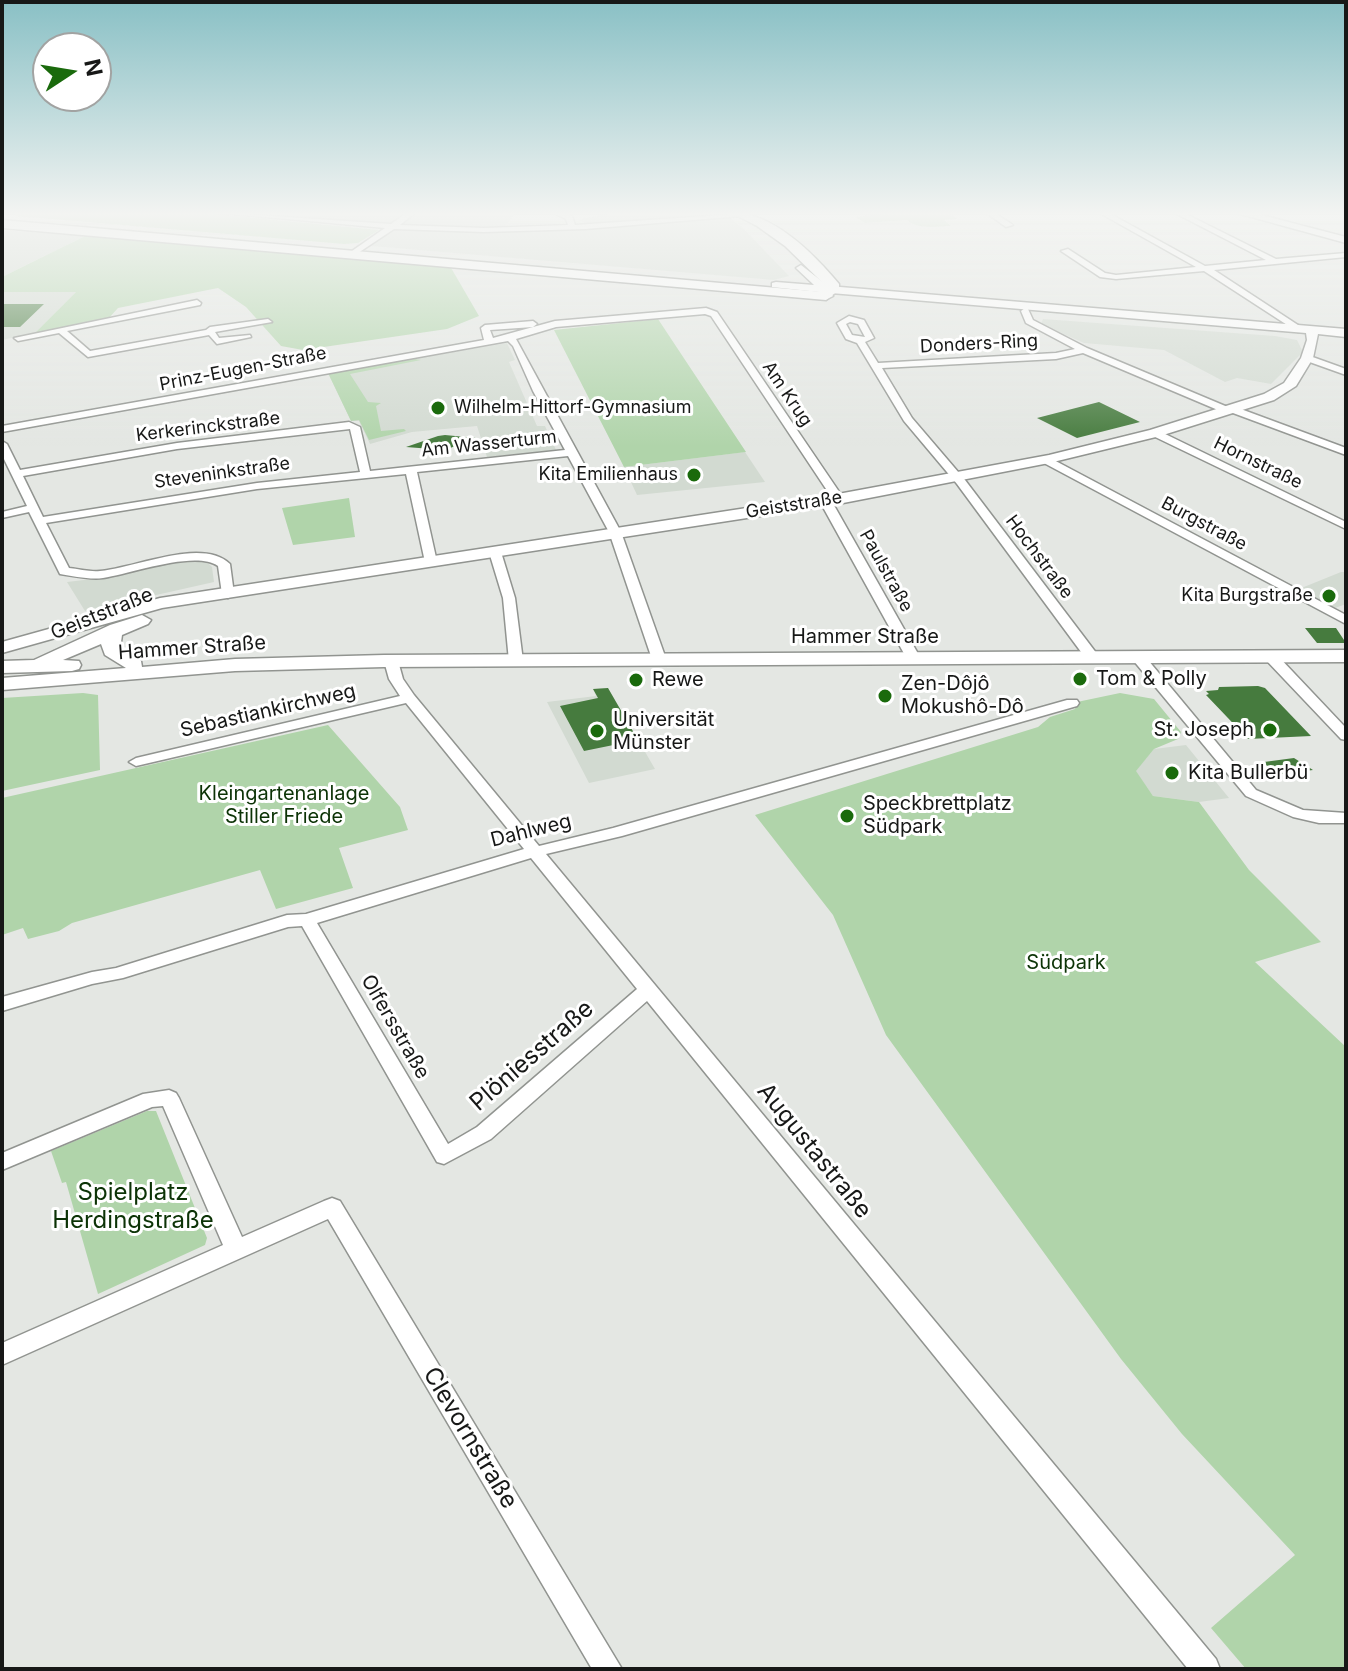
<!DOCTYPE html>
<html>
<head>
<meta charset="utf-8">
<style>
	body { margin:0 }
	#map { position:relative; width:1348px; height:1671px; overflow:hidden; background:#e4e7e3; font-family:Inter,sans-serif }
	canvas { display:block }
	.frame { position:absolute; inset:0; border:4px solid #171817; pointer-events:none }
	.north { position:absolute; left:32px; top:32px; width:80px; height:80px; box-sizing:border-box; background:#fff; border:2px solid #a2a3a2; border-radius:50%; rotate:78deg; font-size:22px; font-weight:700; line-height:32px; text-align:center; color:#171817 }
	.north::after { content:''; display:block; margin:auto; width:28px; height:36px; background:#1a6a0c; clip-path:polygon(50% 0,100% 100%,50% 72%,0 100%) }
</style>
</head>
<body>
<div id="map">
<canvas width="1348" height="1671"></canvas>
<div class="frame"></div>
<div class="north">N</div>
</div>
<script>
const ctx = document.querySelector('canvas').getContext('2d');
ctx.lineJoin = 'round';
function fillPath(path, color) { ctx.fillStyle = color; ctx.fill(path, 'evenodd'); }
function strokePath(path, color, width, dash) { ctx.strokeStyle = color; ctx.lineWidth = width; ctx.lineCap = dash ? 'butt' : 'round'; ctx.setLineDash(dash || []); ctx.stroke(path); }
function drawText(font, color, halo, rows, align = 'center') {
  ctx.font = font + ' Inter,sans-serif'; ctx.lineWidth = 6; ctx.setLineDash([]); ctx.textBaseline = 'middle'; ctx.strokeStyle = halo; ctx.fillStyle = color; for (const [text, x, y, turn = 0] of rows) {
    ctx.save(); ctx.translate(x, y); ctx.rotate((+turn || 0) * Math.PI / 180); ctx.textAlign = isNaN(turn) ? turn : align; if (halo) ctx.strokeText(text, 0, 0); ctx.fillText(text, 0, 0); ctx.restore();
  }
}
const built = new Path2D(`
	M234,212h282l-12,16 83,-4 -9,-4 39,-8h105l21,16 46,48 -15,4 -403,-34 25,-20z
	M2,230l83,6 -83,41z
	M77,291l-42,42 -33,7v-48z
	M1043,319l232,17 22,4 6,12 -32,32 -34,-6 -12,4 -61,-32 -80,-7 -43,-19z
	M507,343l8,17 -6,2 28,64h8l11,24 -69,7 -10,-31 -65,6 -42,12 -11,-23h-8l-23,-48z
	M745,452l20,30 -128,13 -13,-28z
	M181,560l26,2 5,5 2,15 -129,29 -18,-29 50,-6z
	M1341,572h5v32l-11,4 -36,-19z
	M608,688l47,81 -66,14 -42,-81 49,-6 -3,-7z
	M1186,745l43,53 -30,4 -46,-6 -18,-25 19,-22z`);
const green = new Path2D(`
	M12,212h182l185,18 -21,13 -14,1 -327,-28z
	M901,212l47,1 9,6 -13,1 7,6c-15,0 -33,4 -44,-6l-42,3 -9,-6z
	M85,236l365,30 29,50 -32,13 -144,21 -22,-4 -35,-39 -28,-19 -100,20 -9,10 -74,15 41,-41h-74v-15z
	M658,319l88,133 -122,15 -70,-137z
	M415,359l6,1 -71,14 18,28 13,1 -5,3 5,25 23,-2 2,2 -37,9 -10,-20 -8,1 -23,-48z
	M349,498l6,39 -62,8 -11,-37z
	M83,693l15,2 2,75 -98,21v-93z
	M1120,693l34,6 27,33 -3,7 -24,10 -18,22 17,25 46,6 50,68 72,72 -66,20 91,85v622h-100l-35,-41 84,-73 -113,-121 -61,-75 -235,-324 -53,-120 -78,-100 283,-88 12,-10 25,-8 2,-7z
	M328,725l72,82 8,23 -69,18 14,40 -77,21 -16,-39 -188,53 -13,8 -31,8 -5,-11 -21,7v-137z
	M147,1111h9l51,127 -2,7 -107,49 -32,-112 -4,1 -11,-32z`);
const building = new Path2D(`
	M2,304h42l-24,23h-18z
	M1099,402l41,20 -63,16 -40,-20z
	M438,436l7,-1 31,3 -31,12 -39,-3z
	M1305,628h31l10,15h-29z
	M1258,686l7,2 46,48 -63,3 -42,-44 3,-1 -3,-3 12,-1 1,-3z
	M608,688l30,52 -54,11 -24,-45 38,-8 -5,-9z
	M1294,758l19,12 -39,5 -10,-13z`);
const street = new Path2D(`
	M211,212l180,12 17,-12h8l-16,13 84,3 84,-3 -2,-6 -14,-7h10l10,4 3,9 162,-11 4,2 -156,13 -101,3 -90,-3 -39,26 -3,-4 33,-23z
	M985,212h8l20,13 -7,2z
	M1098,212h9l98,54 61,-6 -93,-48h9l94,47 70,-6v4l-132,13 87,57v4l-3,1 -94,-61 -88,8 -16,-2 -39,-26 7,-2 37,24 11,2 80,-8z
	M197,300l4,3 -1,2 -133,26 23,20 116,-21 4,-3 58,-8 4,3 -57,10 4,6 31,-3 1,2 -34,7 -8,-9 -121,22 -29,-24 -41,8 -4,-3z
	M706,308l11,4 127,187 -2,2h-8l-123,-185 -6,-2 -149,13 -40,12 105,193 45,127 -2,3h-10l-2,-3 -43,-127 -41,-76 -151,16 20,90 -6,4 -6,-4 -19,-88 -149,15 -211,34 23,45c10,1 21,4 31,3 36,-3 102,-34 130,-7l4,30 -6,4 -6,-4 -4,-28c-23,-16 -87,8 -115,12 -13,2 -30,-2 -43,-4l-31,-62 -27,6v-6l25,-6 -25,-51v-14l5,3 13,26 157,-27 172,-21 11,5 10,44 195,-21 -32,-59 -20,-45 -5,-5 -506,91v-6l482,-86 -3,-12 4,-3 48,-4 4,3 -4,3 -43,3 3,8 62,-17zM350,429l10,43 -103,11 -214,34 -20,-41 154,-27z
	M1025,308l3,1 5,11 54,28 143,60h8l108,40v7l-113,-42h-8l-142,-60 -27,6 -174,9 30,50 53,62 132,174 2,3 -7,4 -5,-1 -130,-176 -53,-63 -47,-78 -11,-4 -9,-16 12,-7 15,4 10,18 -9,4 13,21 178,-10 19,-4 -49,-26 -5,-12zM850,322l8,2 7,13 -13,-2 -6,-11z
	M1307,355l39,14v6l-42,-15v-4z
	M1151,431h8l187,91v7l-195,-94z
	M1042,458h8l296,157v9l-304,-162z
	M825,497l6,3 90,159 -2,3h-10l-2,-3 -88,-159z
	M495,548l6,4 14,46 8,63 -7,4 -7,-4 -6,-63 -14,-46z
	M1138,653l5,1 113,136 47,20 43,3v10h-27l-26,-6 -47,-21 -113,-136 -2,-3z
	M1271,653l5,1 70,74v12l-5,-1 -75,-79 -2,-3z
	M391,657l7,4 5,18 11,16 125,151 74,-18 454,-128h10l2,3 -2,3 -455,130 -76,18 670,805 4,10h-32l-541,-668 -156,138 -47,25 -7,-2 -135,-236 -14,1 -165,51 -31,6 -90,27v-14l90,-25 24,-4 171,-53 19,-1 218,-65 -118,-146 -270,63 -7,-4 7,-4 264,-62 -11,-17 -5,-18zM531,858l106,131 -160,138 -29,17 -131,-221z
	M169,1090l7,3 3,5 63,139 82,-36 8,-3 8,3 282,468h-30l-264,-450 -326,146v-22l221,-98 -60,-139 -11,1 -150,63v-17l141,-59z`);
const secondary = new Path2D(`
	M1233,212h17l96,25v6z
	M801,265l27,21 518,43v8l-28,-3 -5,24 -17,28 -22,14 -114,36 -111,27 -211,41 -676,104 -160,45v-11l158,-44 678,-104 211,-39 101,-25 114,-36 20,-11 17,-25 6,-18 -1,-7 -475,-40 2,3 -6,3 -8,-7 -47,-5v-4l4,-1 38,3 -18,-17z
	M142,615l9,5 -3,4 -26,11 -2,14 21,12 1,6 93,-8 149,-4 962,-5v12l-962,5 -149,4 -233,19v-12l124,-10 -21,-13 -4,-11 -38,16 16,1 2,4 -2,4 -7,2 -70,2v-12l32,-1 76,-35z`);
const primary = new Path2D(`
	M730,212c43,0 83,41 109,72v6l-13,10 -824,-72v-8l821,72 4,-5 -42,-41 -28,-20z`);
const markers = [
	[438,408,8,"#1a6a0c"],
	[694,475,8,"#1a6a0c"],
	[1329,596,8,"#1a6a0c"],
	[1080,679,8,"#1a6a0c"],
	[636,680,8,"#1a6a0c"],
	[885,696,8,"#1a6a0c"],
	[1270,730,8,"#1a6a0c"],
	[597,731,8,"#1a6a0c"],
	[1172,773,8,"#1a6a0c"],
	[847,816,8,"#1a6a0c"]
];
const farStreetnames = [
	["Donders-Ring",979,344,-3],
	["Prinz-Eugen-Straße",243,369,-11],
	["Am Krug",787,394,56],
	["Kerkerinckstraße",208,427,-7],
	["Am Wasserturm",489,444,-6],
	["Hornstraße",1258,463,26],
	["Steveninkstraße",222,473,-8],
	["Geiststraße",794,505,-9],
	["Burgstraße",1204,524,28],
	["Hochstraße",1039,557,53],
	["Paulstraße",886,571,61]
];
const farPoinames = [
	["Wilhelm-Hittorf-Gymnasium",454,408,"left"],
	["Kita Emilienhaus",678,475],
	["Kita Burgstraße",1313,596]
];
const streetNames = [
	["Geiststraße",102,614,-22],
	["Hammer Straße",865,637],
	["Hammer Straße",192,648,-4],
	["Sebastiankirchweg",268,711,-13],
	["Dahlweg",531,831,-14],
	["Olfersstraße",395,1027,60]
];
const poiNames = [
	["Tom & Polly",1096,679],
	["Rewe",652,680],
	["Zen-Dôjô",901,684],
	["Mokushô-Dô",901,707],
	["Universität",613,720],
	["Münster",613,743],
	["St. Joseph",1254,730,"right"],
	["Kita Bullerbü",1188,773],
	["Speckbrettplatz",863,804],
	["Südpark",863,827]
];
const parkNames = [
	["Kleingartenanlage",284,794],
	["Stiller Friede",284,817],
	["Südpark",1066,963]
];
const nearStreetnames = [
	["Plöniesstraße",532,1056,-41],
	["Augustastraße",814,1151,51],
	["Clevornstraße",470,1438,59]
];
const nearParknames = [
	["Spielplatz",133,1193],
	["Herdingstraße",133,1221]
];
fillPath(built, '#d2dad1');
fillPath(green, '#b0d4aa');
fillPath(building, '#467b3e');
strokePath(street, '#919490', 3);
strokePath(secondary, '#919490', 3);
strokePath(primary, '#919490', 3);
fillPath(street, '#fff');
fillPath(secondary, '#fff');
fillPath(primary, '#fff');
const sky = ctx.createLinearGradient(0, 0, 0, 446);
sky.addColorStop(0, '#89c0c5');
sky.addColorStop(0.48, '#f3f4f2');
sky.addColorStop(1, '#f3f4f200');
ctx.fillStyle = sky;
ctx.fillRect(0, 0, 1348, 446);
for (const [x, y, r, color] of markers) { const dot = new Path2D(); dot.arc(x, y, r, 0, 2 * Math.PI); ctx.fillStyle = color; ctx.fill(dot); strokePath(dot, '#fff', 3); }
drawText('18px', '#171817', '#fff', farStreetnames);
drawText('18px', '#171817', '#fff', farPoinames, 'right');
drawText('20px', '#171817', '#fff', streetNames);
drawText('20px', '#171817', '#fff', poiNames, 'left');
drawText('20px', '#0c3306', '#fff', parkNames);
drawText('24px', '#171817', '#fff', nearStreetnames);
drawText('24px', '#0c3306', '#fff', nearParknames);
</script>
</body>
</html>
